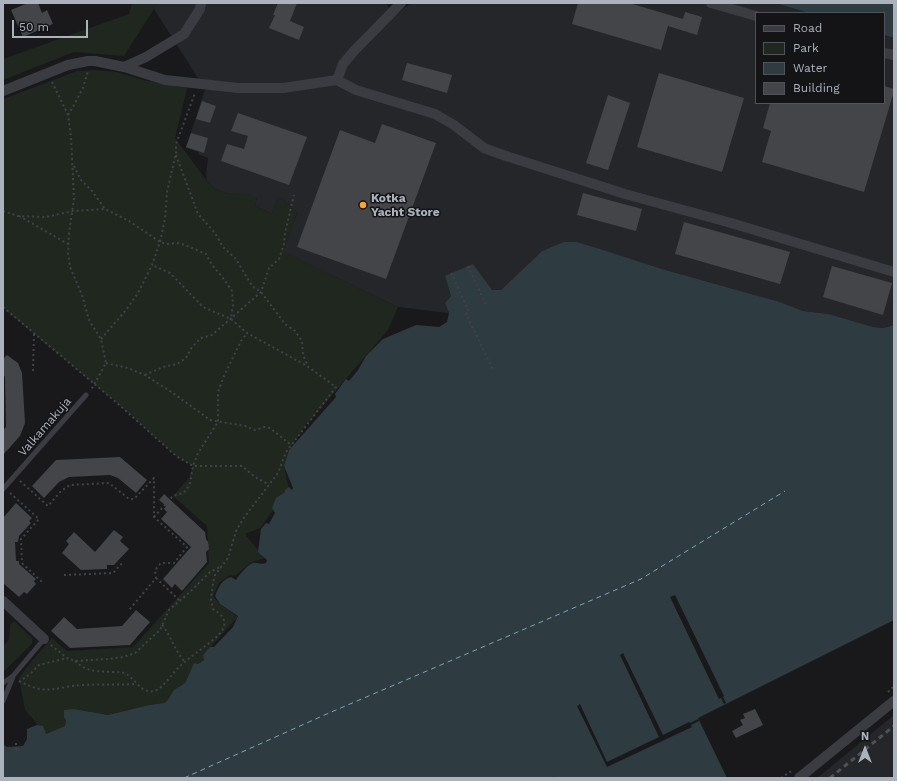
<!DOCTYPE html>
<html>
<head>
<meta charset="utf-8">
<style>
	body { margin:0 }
	#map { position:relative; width:897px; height:781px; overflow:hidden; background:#19191c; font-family:"Work Sans",sans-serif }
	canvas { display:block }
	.frame { position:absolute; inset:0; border:4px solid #abb2bc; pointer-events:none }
	.legend { position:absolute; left:755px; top:12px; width:130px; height:92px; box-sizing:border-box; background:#141417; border:1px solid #505359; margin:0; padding:5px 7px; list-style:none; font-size:12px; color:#abb2bc }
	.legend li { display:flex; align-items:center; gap:8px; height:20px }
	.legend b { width:20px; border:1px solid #505359 }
	.north { position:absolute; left:845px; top:729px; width:40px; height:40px; -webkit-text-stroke:3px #141417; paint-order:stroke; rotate:0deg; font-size:11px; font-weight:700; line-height:16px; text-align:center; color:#abb2bc }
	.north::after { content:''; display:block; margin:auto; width:14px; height:18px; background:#abb2bc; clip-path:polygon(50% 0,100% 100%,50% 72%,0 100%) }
	.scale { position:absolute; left:12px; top:20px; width:76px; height:18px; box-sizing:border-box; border:2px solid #abb2bc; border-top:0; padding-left:5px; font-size:12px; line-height:14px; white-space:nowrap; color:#abb2bc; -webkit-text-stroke:3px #141417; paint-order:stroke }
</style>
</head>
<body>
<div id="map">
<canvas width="897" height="781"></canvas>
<div class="frame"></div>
<ul class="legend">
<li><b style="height:5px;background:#3a3c41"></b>Road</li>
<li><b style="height:11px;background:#1f271f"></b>Park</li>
<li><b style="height:11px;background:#2e3b41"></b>Water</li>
<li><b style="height:11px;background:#434549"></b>Building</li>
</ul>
<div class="north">N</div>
<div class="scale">50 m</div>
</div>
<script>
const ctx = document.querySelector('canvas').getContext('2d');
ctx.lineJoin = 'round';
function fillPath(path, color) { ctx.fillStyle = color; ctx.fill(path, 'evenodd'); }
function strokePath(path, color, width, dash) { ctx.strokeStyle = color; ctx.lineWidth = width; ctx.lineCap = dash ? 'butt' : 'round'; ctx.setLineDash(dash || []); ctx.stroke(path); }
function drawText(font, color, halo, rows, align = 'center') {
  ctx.font = font + ' "Work Sans",sans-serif'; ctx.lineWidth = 3; ctx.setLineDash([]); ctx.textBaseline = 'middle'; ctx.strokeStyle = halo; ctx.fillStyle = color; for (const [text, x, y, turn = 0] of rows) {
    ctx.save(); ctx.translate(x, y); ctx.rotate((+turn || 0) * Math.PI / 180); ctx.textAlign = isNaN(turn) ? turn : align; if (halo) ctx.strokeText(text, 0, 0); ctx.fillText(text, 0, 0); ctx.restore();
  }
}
const built = new Path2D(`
	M156,3h233l-2,2 6,12 18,-14h364l34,10h-53v90h128v-68l10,3v287l-11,3 -10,-1 -44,-13 -26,-3 -23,-9 -118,-33 -85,-27 -35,9 -41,39h-8l-48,-14 6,20 -6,7 4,10 -51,-6 -115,-55 14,-39 -13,-13 -6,-2 -6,16 -17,-8 2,-8 -31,-5 -11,-4 -8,-8 -1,-7 2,-16 -10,-4 1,-2 -13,-4 19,-59 -51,-80z
	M894,715v63h-77z`);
const green = new Path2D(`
	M132,3h24l-2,6 -30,47 -50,-4 -71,28v-21l126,-45z
	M94,70l23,2 26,8 44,8 -12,50 32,43 8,8 11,4 23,1 8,4 -2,8 17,8 6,-16 6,2 13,13 -13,39 114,55 -10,23 -85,99 -14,21 -5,16 5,23 -29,39 -15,6 19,24 -14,5 -14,12 -7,1 -10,7 -6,13 7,8 18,13 -35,38 1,5 -6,4 -4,-1 -9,20 -11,7 -7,11 -3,2 -15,2 -41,10 -34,-6 -8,11 -1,6 -19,8 -21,-24 -6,-32 12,-16 21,-24 15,13 66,-4 76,-84 -2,-37 -34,-30 16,-18 4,-12 -17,-10 -59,-53 -114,-95v-209l74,-28z
	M14,621l18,17v6l-29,28v-26l6,-6 1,-15z`);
const water = new Path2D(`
	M775,3h119v35l-10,-3v-22h-75z
	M564,242h13l20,6 65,21 118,33 23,9 26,3 44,13 10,1 11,-3v295l-196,98 29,60h-724v-34l4,3 16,-1 4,-7v-10l10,-4 6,1 3,8 19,-8 1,-6 -2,-3v-7l10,-1 34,6 41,-10 15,-2 3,-2 7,-11 11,-7 9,-20 4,1 6,-4 -1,-5 7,-8h4l19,-20 5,-11 -18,-12 -5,-8c3,-8 7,-17 16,-19l5,3c3,-5 11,-15 17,-17 4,-1 8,2 13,0l1,-3 -9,-8 3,-23 5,-6 3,1 6,-11 -3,-5 4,-10 9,-6v-2l4,-3 3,3 1,-2 -9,-22 5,-16 47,-53 -1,-3 11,-15 3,2 9,-11 8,-14 17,-17 33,-14 23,2 8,-5 2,-9 -4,-10 6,-7 -6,-20 28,-12 19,26h9l41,-39z`);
const pier = new Path2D(`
	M675,595l49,101 -1,1 3,6 -2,1 -3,-6 -2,1 -49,-102z
	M623,653l40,82 26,-13 1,1 8,-4 1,2 -8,4 1,2 -85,40 -30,-61 3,-2 27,58 52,-25 -39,-82z`);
const ferry = new Path2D(`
	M184,778l145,-65 312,-134 144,-88`);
const building = new Path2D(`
	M28,3h10l4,10 5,-3 6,14 -30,13 -12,-27z
	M278,3h19l-7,18 14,6 -5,13 -30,-12 6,-13h-2z
	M578,3h51l54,16 2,-7 17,5 -5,18 -29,-9 -7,24 -89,-26z
	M407,63l45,12 -5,18 -45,-13z
	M659,73l85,25 -22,74 -85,-25z
	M884,86l10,3v2l-30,101 -102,-30 9,-31 -8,-3 7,-25h114z
	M608,95l22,8 -22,67 -22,-7z
	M202,101l14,5 -6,17 -14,-4z
	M238,113l69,24 -18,48 -68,-24 6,-17 17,5 4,-13 -17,-5z
	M382,124l54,19 -50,136 -89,-32 43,-117 35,13z
	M191,133l17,5 -4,15 -18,-6z
	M583,193l59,16 -6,22 -59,-16z
	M684,222l106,30 -10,32 -105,-30z
	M832,266l60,17 -9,32 -60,-18z
	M7,355l11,8 4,10 3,50 -5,13 -17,19v-25l3,-3 -1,-50 -2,-3v-15z
	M120,457l27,23 -11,13 -18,-15 -8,-3 -41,2 -10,5 -15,16 -12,-12 24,-26z
	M164,494l41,38 1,7 2,3 1,7 -3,3 1,10 -25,29 -7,-7 -3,4 -9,-9 28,-32 -30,-28 6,-7 -3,-3 2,-3 -7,-6z
	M16,503l16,15 -3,3 2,2 -12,13 -1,6h-3l1,19h3v3l17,15 -2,2 2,3 -9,10 -3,-2 -5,5 -16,-14v-65z
	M114,530l9,7 -3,4 9,8 -15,16h-7v4l-26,1 -19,-17 7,-9 -3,-3 8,-9 21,20z
	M136,610l14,12 -20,23 -60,3 -19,-17 13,-14 13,12 45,-3z
	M755,709l8,16 -27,13 -4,-7 11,-6 -3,-5 5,-2 -2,-4z`);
const path = new Path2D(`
	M52,82l16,33 3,22 3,62 -5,34 -1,20 2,14 12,28 7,25 12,19 5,24 -15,27
	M68,115l5,-8 10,-19 5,-17
	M176,155l22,59 17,19 8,14 13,12 16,27 9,6 24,32 10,7 7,10 1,14 4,9
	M74,166l7,14 11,11 13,18 24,12 31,21 7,2 10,-1 8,2 21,9 6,11 11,13 9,13 1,14 -2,13
	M3,211l15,5 28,1 27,-6 32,-2
	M19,216l49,28
	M468,266l19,41
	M451,273l18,39 -3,2 27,56
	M3,307l114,96 59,53 17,10h49l13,11 13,7
	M101,339l25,-29 12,-17 14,-28 8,-23 5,-23 2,-27 9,-39v-9l19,-51
	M106,363l22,5 17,7 28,18 37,27 35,6 10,4 9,-3 6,1 21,17
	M33,371l1,-38
	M145,375l18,-8 14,-3 9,-6 6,-11 9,-9 11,-3 49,-43 8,-24 10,-9 5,-15 1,-11 9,-38
	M20,481l28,25 13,-15 9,-6 39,-2 20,16h5l20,-21v39l33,30 -13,16h-13l-6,7 1,8 -27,32
	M10,493l29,26 -18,20 1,24 20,19
	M154,517l19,-21 10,-3 4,-4 3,-6 3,-17 5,-13 20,-31v-30l6,-16 17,-35 6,-8
	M64,575l49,-2 9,-10
	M156,578l24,23
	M162,625c10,12 12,25 23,37
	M51,645l16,13 8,3 33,-2 16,-2 11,-4 25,-23 9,-20 20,-17 21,-21 12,-6
	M75,661c13,12 22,10 39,11 5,0 8,0 12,2 10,5 15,20 28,17 9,-2 19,-19 26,-25 8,-7 16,-13 24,-19 14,-11 33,-23 9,-38l-2,-10 2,-16 2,-8 13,-17 8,-27 7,-12 35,-46 8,-21 50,-65 -29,-21 -60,-33 -16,-14 -28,-12 -33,-34 -18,-8
	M19,681c30,16 36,5 65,4 18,-1 35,0 53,-1
	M19,682l11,-8 9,-9 28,-7
	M888,692l6,-6
	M16,743v10
	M558,776l1,2
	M781,778l12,-8`);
const lane = new Path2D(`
	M3,489l83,-94
	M3,683l10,-7 31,-37
	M3,701l10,-24`);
const street = new Path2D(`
	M711,3l45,13
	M884,53l10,2
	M124,67l22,-10 38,-23 16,-25 1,-6
	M337,80l19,10 79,24 19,11 30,23 19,7 122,39 106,29 163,49
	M3,91l65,-26 20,-4h7l29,6 41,13 73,8h45l54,-8 6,-16 11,-13 47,-48
	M3,601l41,38
	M799,778l95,-77`);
const rail = new Path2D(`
	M830,778l64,-52`);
const markers = [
	[363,205,4,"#fca331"]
];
const poiNames = [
	["Kotka",371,198],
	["Yacht Store",371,212]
];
const streetNames = [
	["Valkamakuja",45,427,-49]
];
fillPath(built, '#252629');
fillPath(green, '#1f271f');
fillPath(water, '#2e3b41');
fillPath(pier, '#19191c');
strokePath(ferry, '#81a4b8', 1, [5, 4]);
fillPath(building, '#434549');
strokePath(path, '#404348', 2, [2, 3]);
strokePath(lane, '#3a3c41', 5);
strokePath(street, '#3a3c41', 10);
strokePath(rail, '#4d5056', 3, [5, 4]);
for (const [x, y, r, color] of markers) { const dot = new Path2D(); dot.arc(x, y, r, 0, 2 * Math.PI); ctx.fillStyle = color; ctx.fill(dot); strokePath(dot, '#141417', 1.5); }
drawText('bold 12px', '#abb2bc', '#141417', poiNames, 'left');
drawText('12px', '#abb2bc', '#141417', streetNames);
</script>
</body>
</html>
